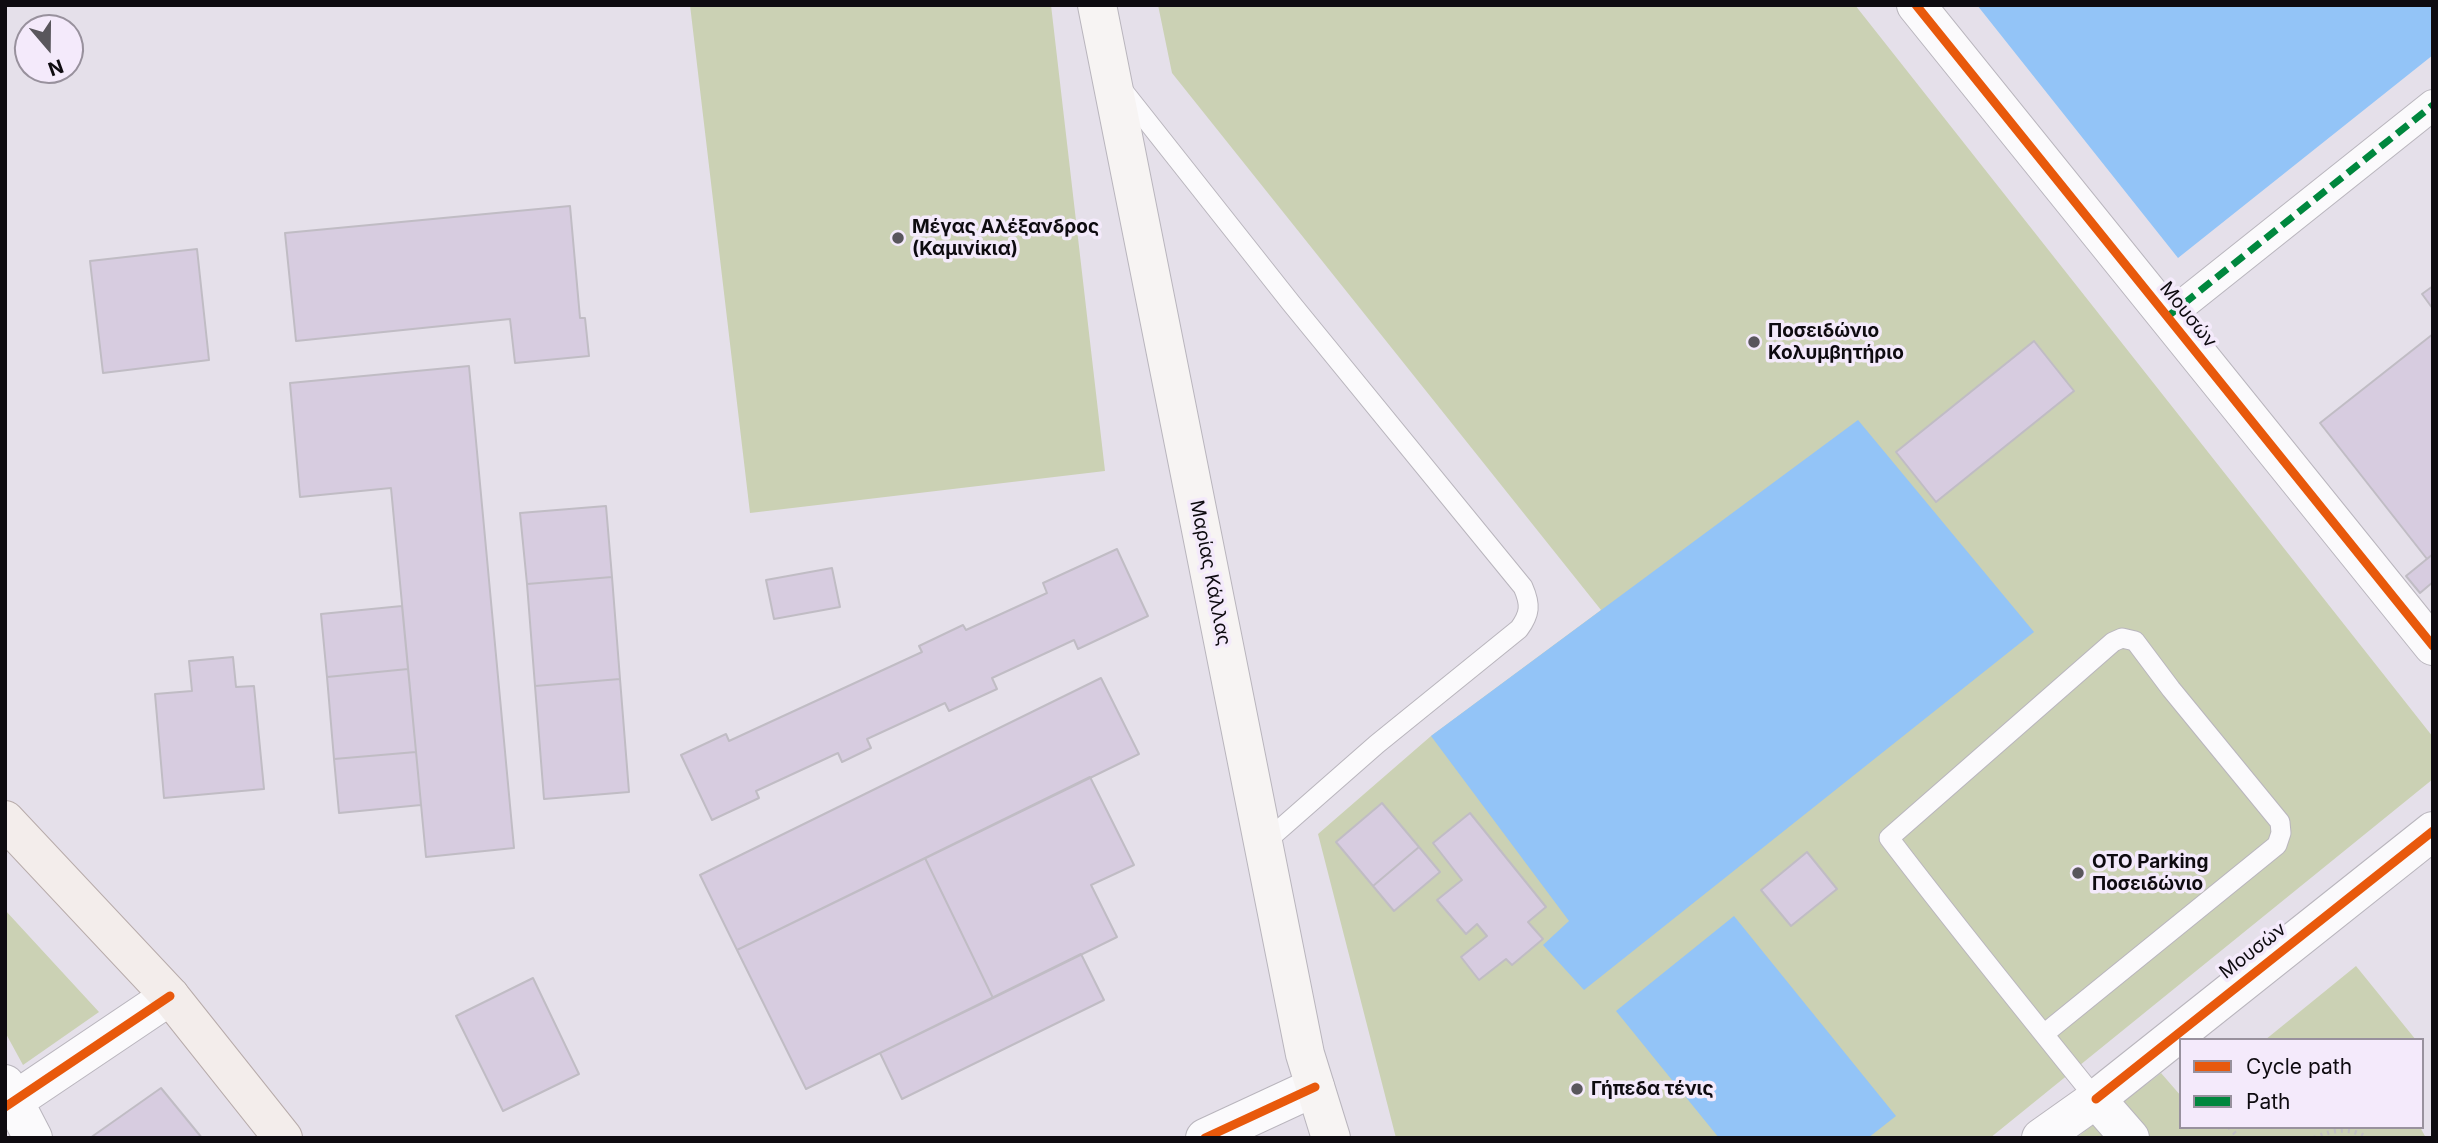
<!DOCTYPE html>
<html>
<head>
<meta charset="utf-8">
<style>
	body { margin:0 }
	#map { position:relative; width:2438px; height:1143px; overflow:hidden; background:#e5e0ea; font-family:Inter,sans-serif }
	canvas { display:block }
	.frame { position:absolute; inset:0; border:7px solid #0e0b10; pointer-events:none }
	.legend { position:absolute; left:2179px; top:1038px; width:245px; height:91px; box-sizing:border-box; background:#f4eafb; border:2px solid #98919d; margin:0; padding:9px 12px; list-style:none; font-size:21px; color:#0e0b10 }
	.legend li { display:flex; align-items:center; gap:14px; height:35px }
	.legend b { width:35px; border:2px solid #98919d }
	.north { position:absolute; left:14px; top:14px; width:70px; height:70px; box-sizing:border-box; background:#f4eafb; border:2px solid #98919d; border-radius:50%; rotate:160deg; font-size:19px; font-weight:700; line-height:28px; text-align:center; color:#0e0b10 }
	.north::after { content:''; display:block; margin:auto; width:24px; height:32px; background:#59565c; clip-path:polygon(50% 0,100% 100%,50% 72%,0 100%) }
</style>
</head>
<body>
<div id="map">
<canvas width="2438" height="1143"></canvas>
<div class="frame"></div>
<ul class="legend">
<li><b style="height:9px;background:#e8590c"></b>Cycle path</li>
<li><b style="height:9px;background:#00873e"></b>Path</li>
</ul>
<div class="north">N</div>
</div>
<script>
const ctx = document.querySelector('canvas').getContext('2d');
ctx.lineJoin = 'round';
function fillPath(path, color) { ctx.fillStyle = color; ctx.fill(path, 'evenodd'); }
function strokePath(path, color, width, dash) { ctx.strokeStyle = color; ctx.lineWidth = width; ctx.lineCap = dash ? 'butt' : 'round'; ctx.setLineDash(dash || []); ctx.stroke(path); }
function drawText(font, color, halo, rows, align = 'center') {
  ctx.font = font + ' Inter,sans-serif'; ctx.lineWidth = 7; ctx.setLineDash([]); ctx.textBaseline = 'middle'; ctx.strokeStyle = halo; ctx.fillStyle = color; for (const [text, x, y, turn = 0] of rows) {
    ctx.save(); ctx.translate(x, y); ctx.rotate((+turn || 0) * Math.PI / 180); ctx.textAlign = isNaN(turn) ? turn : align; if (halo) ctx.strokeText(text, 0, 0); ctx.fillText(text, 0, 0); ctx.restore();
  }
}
const green = new Path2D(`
	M690,5h361l54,466 -355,42z
	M1158,5h697l578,732v42l-443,359h-594l-78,-304 113,-98 170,-126 -429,-537z
	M5,910l94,102 -76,53 -18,-33z
	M2356,966l60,74h-151z
	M2161,1073l20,23v31h239l6,11h-350z`);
const water = new Path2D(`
	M1977,5h456v50l-255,203z
	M1858,420l176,212 -450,358 -41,-45 26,-24 -138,-185z
	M1734,916l162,200 -28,22h-149l-103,-127z`);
const building = new Path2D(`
	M570,206l10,112h5l4,38 -74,7 -5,-44 -214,22 -11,-108z
	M197,249l12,111 -106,13 -13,-112z
	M2433,286v23l-11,-15z
	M2433,334v220l-6,5 -107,-136z
	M2034,341l40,50 -138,111 -40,-50z
	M469,366l45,482 -88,9 -35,-369 -91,9 -10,-114z
	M606,506l6,71 -85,7 -7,-71z
	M1117,549l31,67 -70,33 -4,-9 -82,38 5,11 -48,22 -4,-8 -78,36 4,9 -29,14 -4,-9 -82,38 3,7 -47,22 -31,-65 45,-21 3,7 193,-89 -3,-6 44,-21 3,5 81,-37 -4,-10z
	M2433,554v28l-13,11 -14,-17z
	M832,568l8,39 -66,12 -8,-39z
	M612,577l8,102 -85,7 -8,-102z
	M402,606l6,63 -81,8 -6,-63z
	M233,657l3,30 18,-1 10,103 -100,9 -9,-104 37,-3 -3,-30z
	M408,669l8,83 -82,7 -7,-82z
	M1101,678l38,76 -402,196 -37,-75z
	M620,679l9,113 -85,7 -9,-113z
	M416,752l5,53 -82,8 -5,-54z
	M1090,777l44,88 -43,20 26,52 -124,61 -68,-140z
	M1382,803l37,44 -46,39 -37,-44z
	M1470,813l76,94 -18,15 15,17 -31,26 -6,-6 -27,21 -18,-23 26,-21 -10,-12 -11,10 -29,-34 25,-20 -29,-37z
	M1419,847l21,25 -46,39 -21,-25z
	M1807,852l30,37 -46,37 -30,-36z
	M925,858l68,140 -187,91 -69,-139z
	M1081,954l23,46 -202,99 -22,-46z
	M533,978l46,96 -76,37 -47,-95z
	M161,1088l41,50h-112z`);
const path = new Path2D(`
	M2229,1127l10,11
	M2314,1138c19,-8 35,-12 53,0`);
const service = new Path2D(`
	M1121,88l170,215 232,284c8,18 7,27 -4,42l-142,115 -114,100
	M2044,1034l233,-189 4,-12 -1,-11 -109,-133 -36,-48 -13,-3 -9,4 -224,196c67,88 137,174 207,261`);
const pedestrian = new Path2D(`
	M2167,317l266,-212`);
const minor = new Path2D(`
	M1916,5l517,641
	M5,1084l28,54
	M2096,1099l337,-268
	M5,1107l165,-111
	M1205,1138l110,-51
	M2041,1138l55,-39 34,39`);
const secondary = new Path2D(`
	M1097,5l208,1049 26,84`);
const primary = new Path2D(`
	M5,820l165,176 113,142`);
const quiet = new Path2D(`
	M2167,317l266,-212`);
const cycleway = new Path2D(`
	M1916,5l517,641
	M2096,1099l337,-268
	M5,1107l165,-111
	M1205,1138l110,-51`);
const markers = [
	[898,238,7,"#59565c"],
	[1754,342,7,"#59565c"],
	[2078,873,7,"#59565c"],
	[1577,1089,7,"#59565c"]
];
const poiNames = [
	["Μέγας Αλέξανδρος",912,227],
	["(Καμινίκια)",912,249],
	["Ποσειδώνιο",1768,331],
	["Κολυμβητήριο",1768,353],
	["ΟΤΟ Parking",2092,862],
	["Ποσειδώνιο",2092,884],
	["Γήπεδα τένις",1591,1089]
];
const streetNames = [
	["Μουσών",2188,315,51],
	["Μαρίας Κάλλας",1210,573,79],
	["Μουσών",2253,951,-38]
];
fillPath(green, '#cbd1b4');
fillPath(water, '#93c4f7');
fillPath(building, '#d7cce0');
strokePath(building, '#c0bcc4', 2);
strokePath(service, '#b9b5bd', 21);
strokePath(pedestrian, '#b9b5bd', 32);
strokePath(minor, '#b9b5bd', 40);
strokePath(secondary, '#b9b5bd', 40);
strokePath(primary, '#b7abaa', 40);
strokePath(path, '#c2c0c4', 4.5, [2, 5]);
strokePath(service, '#fbfafc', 19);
strokePath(pedestrian, '#fbfafc', 30);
strokePath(minor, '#fbfafc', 38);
strokePath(secondary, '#f7f4f3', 38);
strokePath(primary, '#f3edeb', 38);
strokePath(quiet, '#00873e', 7, [14, 7]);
strokePath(cycleway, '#e8590c', 9);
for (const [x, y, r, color] of markers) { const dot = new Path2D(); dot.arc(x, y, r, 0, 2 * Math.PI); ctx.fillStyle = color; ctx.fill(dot); strokePath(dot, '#f4eafb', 2.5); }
drawText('bold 19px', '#0e0b10', '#f4eafb', poiNames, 'left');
drawText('19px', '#0e0b10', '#f4eafb', streetNames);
</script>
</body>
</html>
